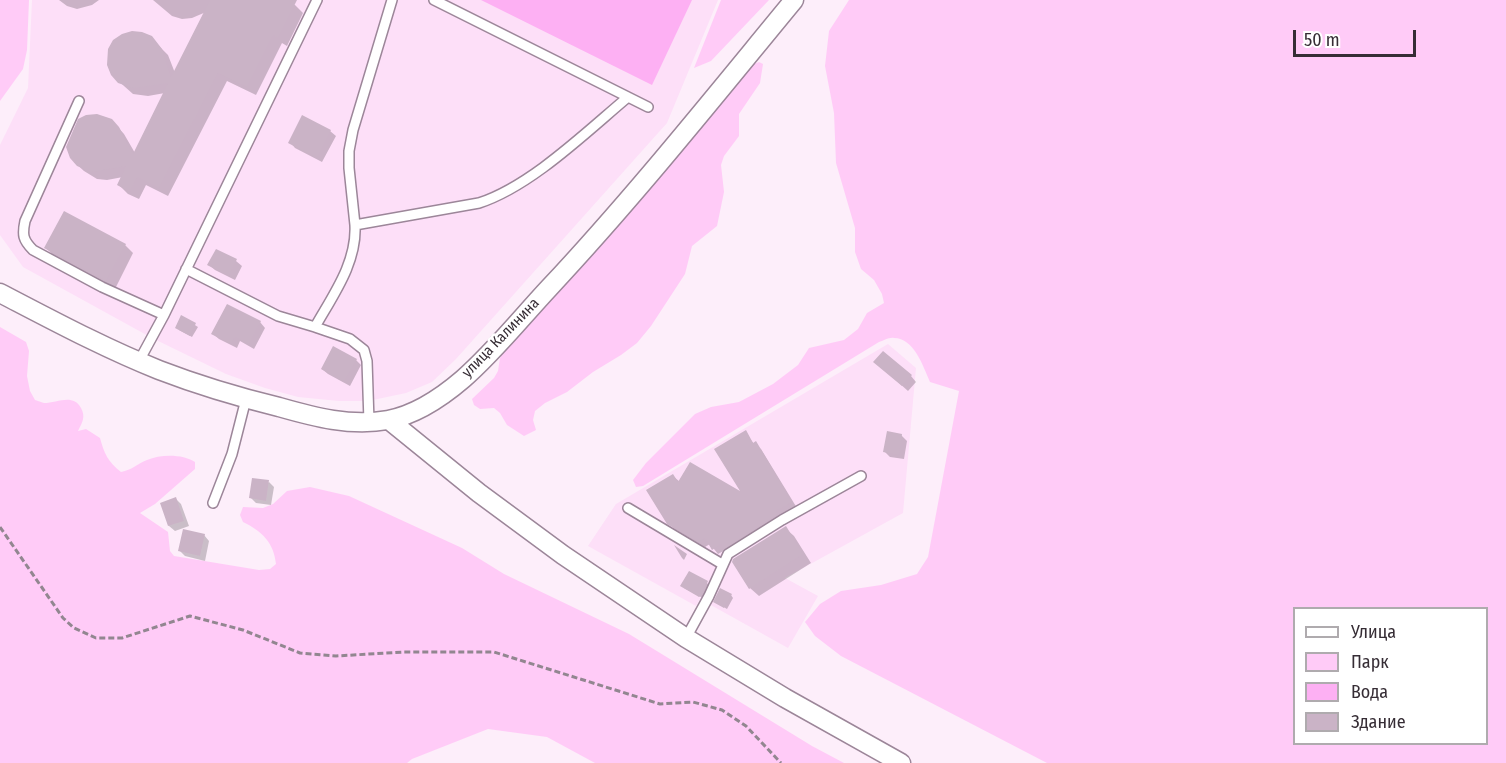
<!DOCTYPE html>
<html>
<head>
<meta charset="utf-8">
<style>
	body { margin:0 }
	#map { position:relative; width:1506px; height:763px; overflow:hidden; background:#fdeefa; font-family:"Fira Sans Condensed",sans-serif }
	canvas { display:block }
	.legend { position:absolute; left:1293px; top:607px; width:195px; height:138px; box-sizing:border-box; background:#fff; border:2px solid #afabae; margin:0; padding:8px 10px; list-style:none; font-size:18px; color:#362d35 }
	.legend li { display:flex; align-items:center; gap:12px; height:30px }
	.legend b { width:30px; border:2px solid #afabae }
	.scale { position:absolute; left:1293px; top:30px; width:123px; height:27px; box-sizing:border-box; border:3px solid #362d35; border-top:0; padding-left:8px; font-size:18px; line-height:21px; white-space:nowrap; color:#362d35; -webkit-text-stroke:4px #fff; paint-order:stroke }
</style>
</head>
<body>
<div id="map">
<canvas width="1506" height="763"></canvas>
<ul class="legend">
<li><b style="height:8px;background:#fff"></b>Улица</li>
<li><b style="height:16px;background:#ffcbf7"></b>Парк</li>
<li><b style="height:16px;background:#fdb0f3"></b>Вода</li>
<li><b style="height:16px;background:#cab3c6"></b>Здание</li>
</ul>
<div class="scale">50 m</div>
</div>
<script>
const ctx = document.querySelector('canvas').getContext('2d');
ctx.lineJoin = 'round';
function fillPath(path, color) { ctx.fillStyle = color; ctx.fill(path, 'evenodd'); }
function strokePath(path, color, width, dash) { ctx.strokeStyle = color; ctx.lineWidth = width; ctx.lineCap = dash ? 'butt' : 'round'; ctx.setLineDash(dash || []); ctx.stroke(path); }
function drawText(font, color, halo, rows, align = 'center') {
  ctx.font = font + ' "Fira Sans Condensed",sans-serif'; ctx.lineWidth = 5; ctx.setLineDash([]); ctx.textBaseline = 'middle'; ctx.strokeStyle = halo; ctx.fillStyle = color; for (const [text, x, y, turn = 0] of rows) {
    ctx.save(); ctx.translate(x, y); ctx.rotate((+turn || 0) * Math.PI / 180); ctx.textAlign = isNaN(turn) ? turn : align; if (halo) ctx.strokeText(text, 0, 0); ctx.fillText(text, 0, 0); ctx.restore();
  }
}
const built = new Path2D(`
	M32,0h686l-51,123 -211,236 -24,23 -26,11 -38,8h-29l-41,-4 -33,-9 -39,-14 -74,-36 -129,-71 -23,-32v-90l28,-57z
	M888,344l28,24 -13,145 -118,65 33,18 -30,52 -88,-49 -4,7 -108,-60 28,-42z`);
const green = new Path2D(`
	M0,0h29l-2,50 -4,19 -23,32v16z
	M721,0h48l-58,61 -17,7z
	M849,0h657v763h-459l-206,-107 -26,-20 -10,-14 15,-18 21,-13 40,-6 36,-11 11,-17 31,-166 -29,-9c-7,-16 -16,-44 -36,-44 -5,-1 -11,3 -15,4l-236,144 -7,1 -3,-7 13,-17 49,-49 16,-7 28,-5 34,-18 25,-19 11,-17 35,-8 14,-11 9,-16 17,-10 -2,-9 -8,-14 -13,-11 -6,-17v-24l-19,-65 -2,-50 -9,-47 4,-35zM1294,608h192v136h-192z
	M759,62l4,2 -3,19 -21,31v22l-15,20 -3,9 3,27 -7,34 -25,20 -7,28 -34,52 -14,17 -16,12 -28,17 -26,20 -22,11 -10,8 -2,9 3,10 -12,6 -17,-11 -7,-12 -6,-5 -14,1 -6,-4 -2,-6 22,-21 4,-7 2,-13 8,-14 96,-103 148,-176z
	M0,327l26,15 3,9 -2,25 3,15 5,9c1,0 8,3 9,3 13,0 29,-10 37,5 5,9 1,15 -3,23l8,-2 14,9c4,15 8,24 21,34 11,-2 16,-8 26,-12 14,-6 36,-6 48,2v7l-40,35 -15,9 28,19 2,19 4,5 85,14 11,-1 6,-5c-2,-21 -14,-33 -33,-42l-3,-7 3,-8 20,1 10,-4 14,-13 23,-4 39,9 113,52 42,26 125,60 183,112 32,17h-249l-48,-26 -59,-8 -76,30 -5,4h-407z`);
const water = new Path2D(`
	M481,0h211l-40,85z`);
const shadow = new Path2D(`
	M59,0h40l-7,5 -15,4 -10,-3z
	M153,0h132l10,5 8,8 -16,33 -5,-3 -26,52 -29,-14 -59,115 -22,-11 -7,14 -11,-5 -9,-9 4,-8 -16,3 -10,-1 -13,-8 -10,-9 41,-38 9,10 11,19 30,-60 -17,3 -15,-2 -18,-16 43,-33 10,10 7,18 31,-61 -14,6 -10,1 -10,-3z
	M330,131l6,5 -14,26 -27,-14 -5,-6z
	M125,245l8,8 -18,36 -61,-33 -8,-8z
	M217,251l19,10 6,5 -7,14 -20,-10 -6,-5z
	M182,317l16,10 -6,10 -13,-7z
	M260,322l5,6 -11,21 -14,-8 -3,7 -18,-9 -6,-5z
	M356,360l5,5 -11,21 -22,-12 -6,-5z
	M881,367l30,9 5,6 -8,9z
	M745,432l9,12 7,5 36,59 -67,45 -3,-4 -9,5 -8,-10 -5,3 -30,-18 -6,-6 4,-47 7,6 64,13z
	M901,435l6,6 -3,18 -14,-2 -5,-5z
	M269,482l5,5 -3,18 -15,-2 -6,-6z
	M176,499l5,5 8,22 -14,5 -6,-5 -7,-22z
	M785,528l9,8 17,27 -52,33 -9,-8z
	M204,535l5,6 -4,20 -20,-5 -5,-5z
	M674,545l13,9 -3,6 -2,-2z
	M689,573l21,12 -7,13 -19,-10z
	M731,595l2,3 -6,11 -12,-7z`);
const building = new Path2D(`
	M210,0h87l-19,38 -5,-3 -26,52 -29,-14 -59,115 -22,-11 -7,15 -13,-7 9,-19 -34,6 -15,-6 -7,-8 -4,-11 12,-28 8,-4 11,-1 15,5 7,8 14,27 35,-71 -35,5 -15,-5 -7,-8 -4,-10 1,-16 5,-9 9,-6 10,-3 10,1 10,4 10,13 9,28z
	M302,115l29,15 -14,28 -29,-15z
	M64,211l62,33 -20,37 -62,-33z
	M216,249l21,10 -8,17 -22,-11z
	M227,304l34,17 -12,23 -14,-7 -4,7 -20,-10z
	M181,315l15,8 -6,13 -15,-8z
	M333,346l24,13 -13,23 -23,-13z
	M883,351l29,24 -10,11 -29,-24z
	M746,430l7,13 3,-2 36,61 -16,9 2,3 -54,35 -3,-5 -9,6 -7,-12 -7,4 -31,-18 -21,-34 27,-16 5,8 12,-20 50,29 -26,-42z
	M887,431l15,3 -3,21 -16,-3z
	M252,478l17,2 -3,21 -17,-3z
	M176,497l8,24 -16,5 -8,-23z
	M786,526l17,28 -54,35 -17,-27 1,-3z
	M183,529l22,5 -5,22 -22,-5z
	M689,571l19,10 -7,15 -2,1 -19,-11z
	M720,588l12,6 -8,14 -11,-6z`);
const path = new Path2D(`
	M0,527l63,91 11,10 22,10h26l68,-22 53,14 57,23 36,3 68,-4h90l166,52 33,-2 29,8 24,16 35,37`);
const lane = new Path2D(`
	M434,0l214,107
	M79,101l-54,120c-3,14 -2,19 8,29l69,37 62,28
	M355,225l-6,-57v-17l4,-21 39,-130
	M186,269l92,47 37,11
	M139,361l25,-46 153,-315
	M369,422l-2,-61 -3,-11 -14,-11 -35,-12c18,-32 42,-64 40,-102l124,-22c52,-17 106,-70 149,-106
	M213,503l19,-49 14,-55
	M628,508l94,56
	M686,638l23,-42 19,-42 54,-34 79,-44`);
const street = new Path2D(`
	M0,293c52,27 104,55 159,77 39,15 79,27 120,37 35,10 72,20 109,13 27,-5 54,-23 75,-41 31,-27 58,-61 86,-91 86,-92 165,-191 245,-288
	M389,420l90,73 84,62 123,83 99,60 116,65`);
const streetNames = [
	["улица Калинина",501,338,-46]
];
fillPath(built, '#fddff8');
fillPath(green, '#ffcbf7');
fillPath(water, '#fdb0f3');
fillPath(shadow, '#0003');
fillPath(building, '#cab3c6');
strokePath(lane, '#9c8699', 12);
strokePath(street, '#9c8699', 21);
strokePath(path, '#928690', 3, [6, 3]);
strokePath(lane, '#fff', 9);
strokePath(street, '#fff', 18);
drawText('15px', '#362d35', '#fff', streetNames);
</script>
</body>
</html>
